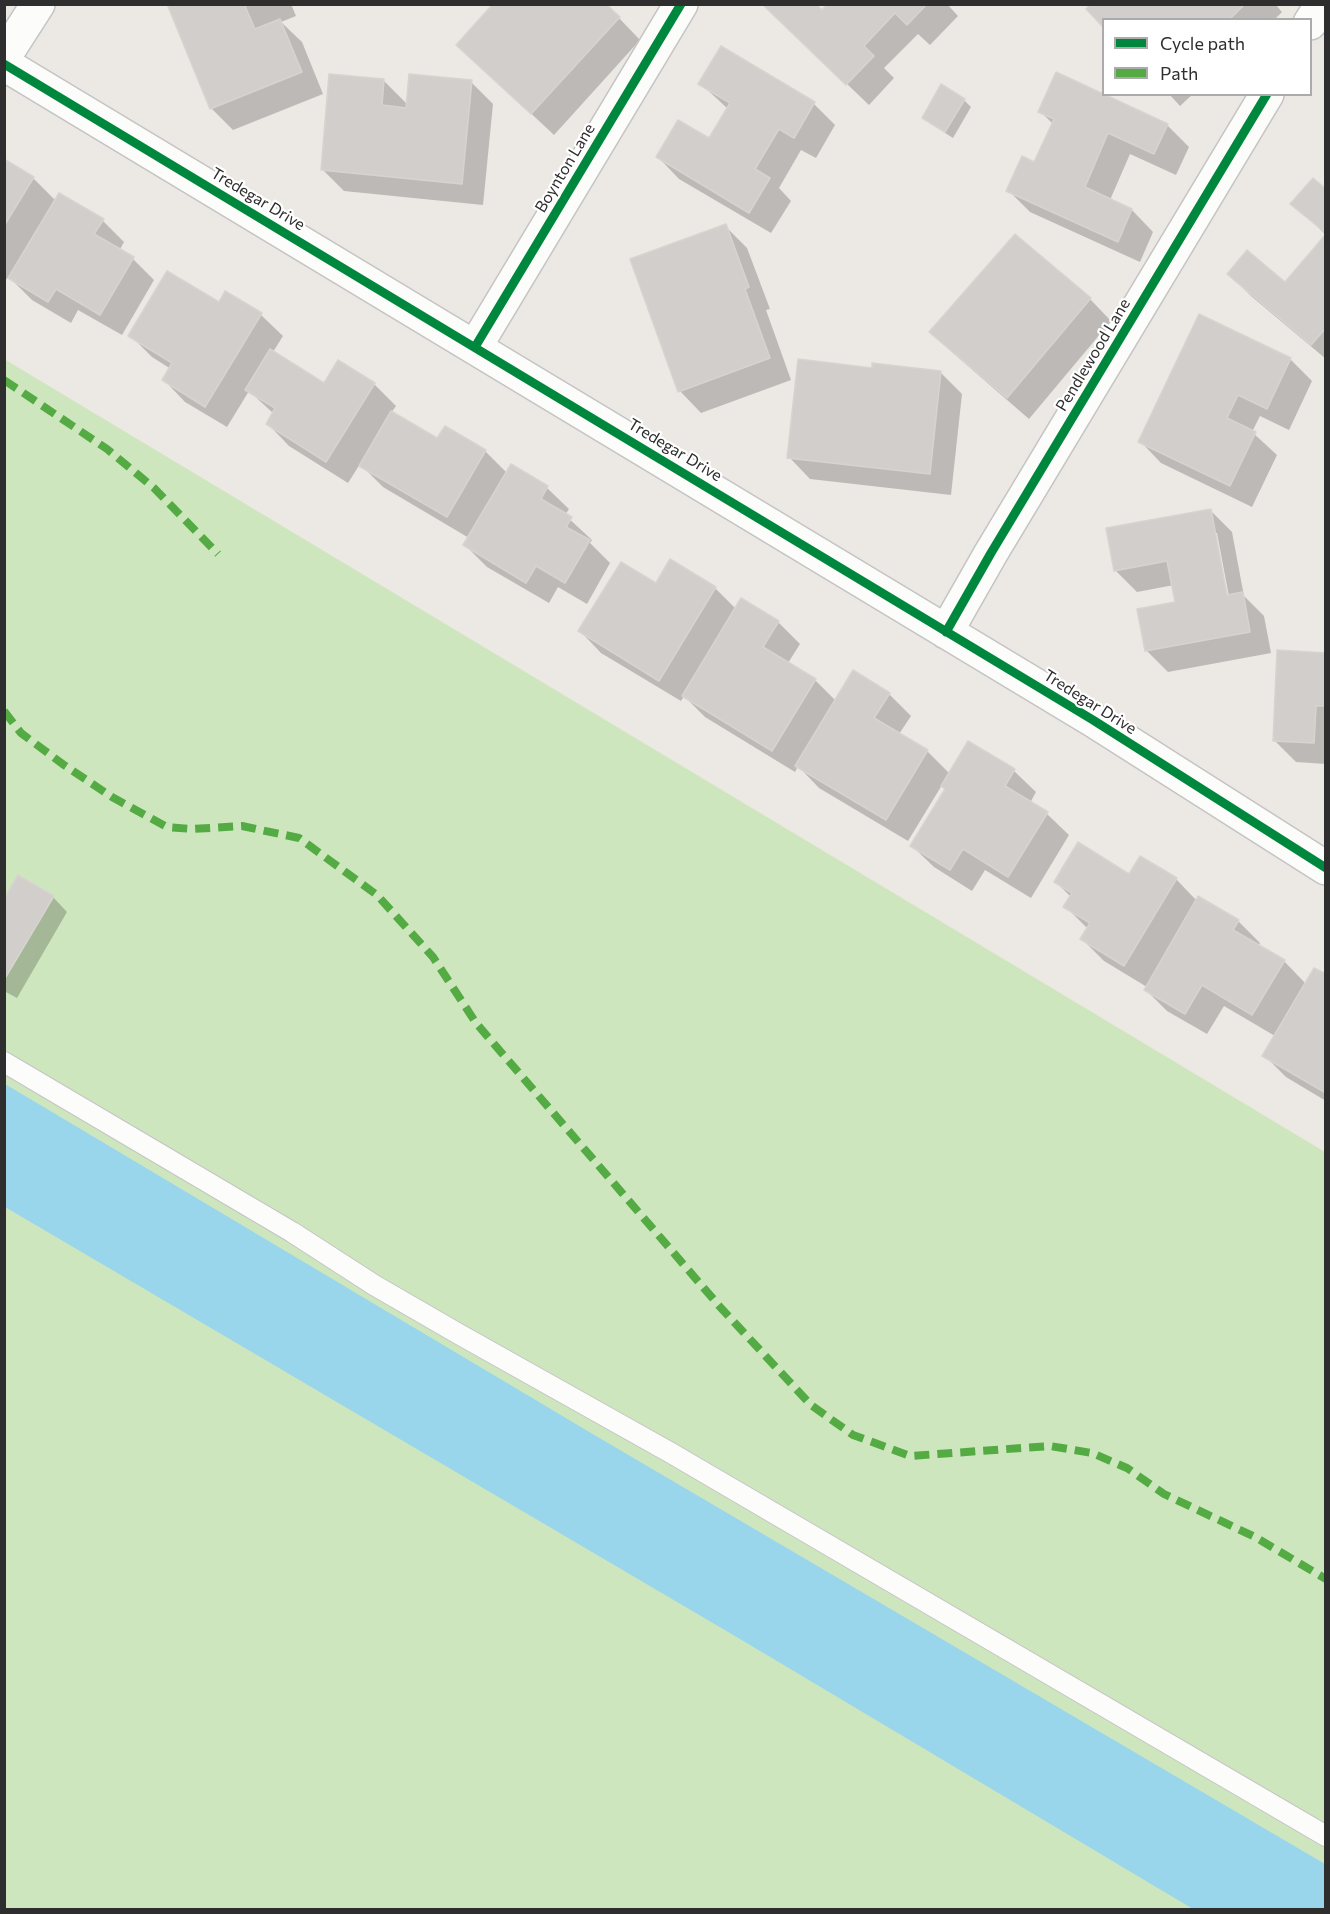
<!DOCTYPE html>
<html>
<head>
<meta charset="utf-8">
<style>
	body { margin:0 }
	#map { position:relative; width:1330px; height:1914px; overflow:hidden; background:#ece8e4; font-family:Commissioner,sans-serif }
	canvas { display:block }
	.frame { position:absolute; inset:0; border:6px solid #2e2e2e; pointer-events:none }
	.legend { position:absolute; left:1102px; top:18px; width:210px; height:78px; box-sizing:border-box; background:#fff; border:2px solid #ababab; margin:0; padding:8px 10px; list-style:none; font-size:18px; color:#2e2e2e }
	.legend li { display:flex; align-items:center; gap:12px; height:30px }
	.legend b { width:30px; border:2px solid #ababab }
</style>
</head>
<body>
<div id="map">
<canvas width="1330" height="1914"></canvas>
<div class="frame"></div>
<ul class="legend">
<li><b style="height:8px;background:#00873e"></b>Cycle path</li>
<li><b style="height:8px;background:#54ab44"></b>Path</li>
</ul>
</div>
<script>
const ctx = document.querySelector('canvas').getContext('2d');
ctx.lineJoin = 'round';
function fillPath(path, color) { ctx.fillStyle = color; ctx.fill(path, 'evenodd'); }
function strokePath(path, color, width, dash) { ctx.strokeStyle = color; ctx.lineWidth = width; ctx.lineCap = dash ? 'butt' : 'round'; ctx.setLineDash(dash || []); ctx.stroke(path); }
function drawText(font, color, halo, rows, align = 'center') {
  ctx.font = font + ' Commissioner,sans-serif'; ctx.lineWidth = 4.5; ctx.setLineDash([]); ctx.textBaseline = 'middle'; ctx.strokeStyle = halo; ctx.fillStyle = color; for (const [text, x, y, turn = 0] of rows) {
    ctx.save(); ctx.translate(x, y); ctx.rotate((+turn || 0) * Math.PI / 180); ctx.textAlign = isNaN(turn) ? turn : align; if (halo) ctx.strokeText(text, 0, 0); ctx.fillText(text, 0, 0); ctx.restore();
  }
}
const green = new Path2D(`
	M4,359l1321,793v757h-1320z`);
const water = new Path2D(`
	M5,1084l586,349 734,431v45h-132l-453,-270 -735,-432z`);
const shadow = new Path2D(`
	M169,4h122l5,12 -15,6 21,20 21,52 -90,36 -22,-22z
	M829,4h118l11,12 -28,29 -12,-11 -34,34 10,10 -25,27 -89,-85 42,-8z
	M1093,4h182l7,8 -8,8h-170z
	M619,18l21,22 -86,95 -96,-90z
	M384,81l24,24 63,-23 22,22 -10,101 -139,-14 -22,-22z
	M700,83l114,21 21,21 -19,33 -15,-8 -22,38 12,13 -20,32 -92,-54 -21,-22 51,-17 19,-31z
	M1169,94h24l-13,12z
	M964,100l7,7 -18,31 -22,-14 -7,-7z
	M1040,111l127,14 22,22 -13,28 -46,-21 -20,46 22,10 21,22 -13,30 -110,-50 -22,-22 27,-26 18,-40z
	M4,160l29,18 23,23 47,20 21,21 -5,9 14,8 21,21 -32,55 -44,-25 -7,13 -39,-23 -23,-23 -5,4z
	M1326,191v44l-33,-31z
	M725,226l22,22 23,61 -4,1 25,70 -90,33 -21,-22z
	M1326,236v123l-75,-63 -22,-22 56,10z
	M1090,299l21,22 -82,98 -76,-66 -22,-21z
	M220,304l41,11 22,21 -10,16 52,33 49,-1 22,22 -5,7 47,27 47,11 22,22 4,-7 36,22 22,21 -4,6 27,25 -2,3 20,20 -23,41 -29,-17 -9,16 -62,-36 -22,-22 4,-7 -86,-51 -23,-23 -12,19 -59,-37 -21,-22 6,-10 -25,-23 -22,36 -42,-25 -21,-22 7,-11 -19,-12 -22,-22z
	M1290,359l22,22 -23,49 -29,-14 -8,16 25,23 -25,52 -91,-44 -21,-22z
	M873,370l67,2 22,22 -11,101 -141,-16 -21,-22z
	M1210,510l22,22 12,64 20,20 7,37 -103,19 -22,-22 31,-46 -3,-19 -37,7 -22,-22zM1214,533h3l13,69 -3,1z
	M656,585l59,3 21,21 42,13 22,22 -12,19 27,17 21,21 53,-7 22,22 -12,18 28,17 23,23 64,-3 22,21 -6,11 17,11 22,21 -38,63 -46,-28 -13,21 -38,-24 -22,-21 34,-57 -4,-4 -34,56 -89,-53 -21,-22 -3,6 -90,-55 -21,-21 -3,5 -80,-48 -21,-22z
	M1326,654v110l-30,-2 -22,-22z
	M1130,876l46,3 21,22 41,20 22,22 -2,3 26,15 22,23 20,-8v125l-40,-24 -22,-22 11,-19 -51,-30 -17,28 -40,-23 -22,-22 2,-2 -43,-26 -22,-22 6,-10 -23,-23 6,-9 -15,-15z
	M53,897l14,15 -50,86 -13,-7v-89z`);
const building = new Path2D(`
	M167,4h83l-5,2 10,23 25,-10 22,53 -92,37z
	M493,4h113l14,13 -89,97 -75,-69z
	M762,4h54l6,6 5,-6h100l-20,21 -12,-12 -31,33 10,10 -28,29z
	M1091,4h154l-16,16h-125v8l-18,-19z
	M721,46l94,56 -21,36 -15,-9 -24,40 15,9 -21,35 -93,-56 22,-37 31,18 21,-35 -32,-19z
	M1056,72l112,52 -14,30 -46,-21 -23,54 47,22 -14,33 -112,-51 16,-35 12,6 20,-43 -16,-7z
	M329,74l55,5 -2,26 24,3 3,-34 63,6 -10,104 -141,-14z
	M941,84l24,15 -20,33 -23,-14z
	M4,159l30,18 -30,49z
	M1313,178l13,11v44l-36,-29z
	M59,193l45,26 -10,15 40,23 -34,58 -44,-26 -8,13 -40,-24z
	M726,224l23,63 -4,2 25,69 -92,34 -48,-133z
	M1015,234l76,64 -84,100 -78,-66z
	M1326,234v94l-15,17 -84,-71 20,-24 38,32z
	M167,271l52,31 6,-11 37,22 -57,94 -43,-27 10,-17 -44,-27z
	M1199,314l92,44 -24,51 -29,-14 -11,23 29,14 -26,54 -92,-44z
	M270,349l54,34 14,-23 37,23 -49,79 -60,-38 9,-16 -30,-18z
	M798,359l74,9v-5l69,8 -11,103 -143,-16z
	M391,411l46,27 8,-12 41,24 -39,67 -88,-51z
	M511,464l37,22 -7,13 31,18 -6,10 24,13 -25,43 -29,-17 -10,17 -63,-38z
	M1211,509l16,86 16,-3 7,40 -105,19 -8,-42 38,-7 -8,-41 -53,10 -8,-43z
	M670,559l46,28 -57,94 -81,-50 43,-69 35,21z
	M741,598l38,23 -16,26 53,32 -44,72 -90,-55z
	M1277,650l49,3v53h-10l-2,37 -41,-2z
	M853,670l37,23 -16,25 54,32 -42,70 -91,-54z
	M968,741l47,28 -10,17 43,26 -40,65 -45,-28 -13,21 -40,-24 35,-57 -4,-3z
	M1078,842l51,32 11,-18 37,22 -53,88 -44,-27 10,-16 -27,-16 9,-14 -18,-11z
	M18,875l36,21 -50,84v-81z
	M1198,896l41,24 -6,10 52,30 -33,55 -50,-30 -17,29 -41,-24z
	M1314,968l12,6v119l-64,-37z`);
const lane = new Path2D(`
	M4,1062l288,170 82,53 83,48 214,120 655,383`);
const street = new Path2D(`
	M1310,23l12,-19
	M4,57l34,-53
	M4,64l1089,656 233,148
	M475,347l206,-343
	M946,632l45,-79 276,-459`);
const quiet = new Path2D(`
	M4,380l103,69 47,39 64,66
	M4,711l17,22 43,32 48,32 55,30 25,2 50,-3 57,12 78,57 56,62 43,66 245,285 90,97 42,30 57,21 140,-10 42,7 35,15 37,26 91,43 71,42`);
const cycleway = new Path2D(`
	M4,64l1089,656 233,148
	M475,347l206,-343
	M946,632l45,-79 276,-459`);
const streetNames = [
	["Boynton Lane",565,168,-59],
	["Tredegar Drive",258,199,31],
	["Pendlewood Lane",1093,355,-59],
	["Tredegar Drive",675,450,31],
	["Tredegar Drive",1090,702,32]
];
fillPath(green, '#cee6be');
fillPath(water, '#99d6ec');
fillPath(shadow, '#0003');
fillPath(building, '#d1cecb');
strokePath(building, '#d7d4d0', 1.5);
strokePath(lane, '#c5c4c5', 22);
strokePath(street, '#c5c4c5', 36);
strokePath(lane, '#fcfcfb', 20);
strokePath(street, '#fcfcfb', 33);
strokePath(quiet, '#54ab44', 8, [15, 8]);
strokePath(cycleway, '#00873e', 9);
drawText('16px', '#2e2e2e', '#fff', streetNames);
</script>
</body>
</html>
